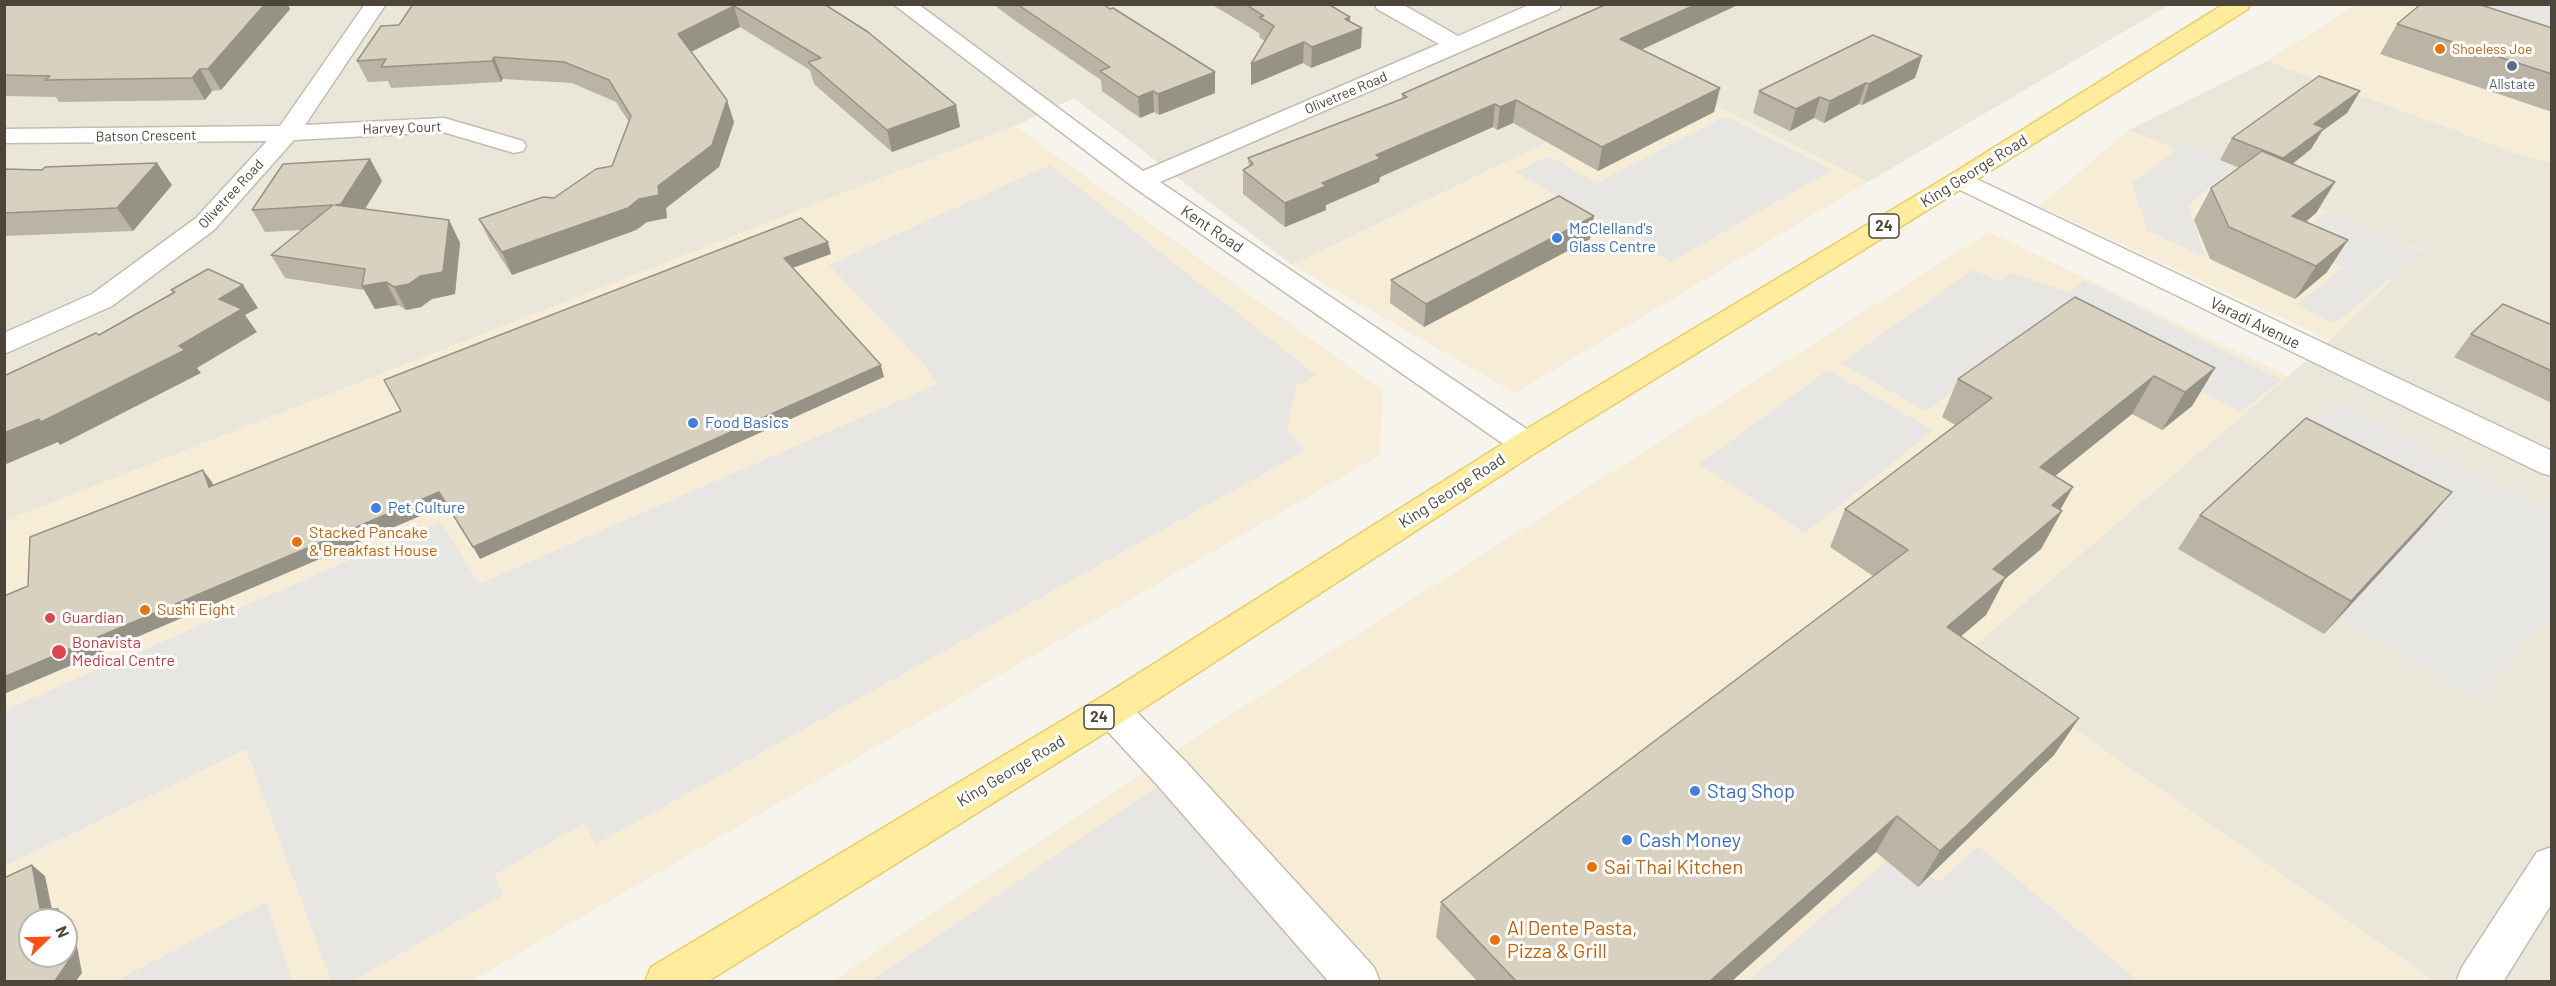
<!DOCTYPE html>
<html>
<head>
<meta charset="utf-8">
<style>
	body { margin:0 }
	#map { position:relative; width:2556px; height:986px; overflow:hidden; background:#f6f4ec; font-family:Barlow,sans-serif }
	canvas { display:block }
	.frame { position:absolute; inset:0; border:6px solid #4b4639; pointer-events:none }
	.north { position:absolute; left:18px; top:908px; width:60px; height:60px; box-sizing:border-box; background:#fff; border:2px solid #b7b5b0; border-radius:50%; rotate:67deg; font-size:16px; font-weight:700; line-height:24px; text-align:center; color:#4b4639 }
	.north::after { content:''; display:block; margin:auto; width:21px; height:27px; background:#ff511a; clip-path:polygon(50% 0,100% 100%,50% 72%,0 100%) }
</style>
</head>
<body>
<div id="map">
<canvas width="2556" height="986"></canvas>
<div class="frame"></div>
<div class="north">N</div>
</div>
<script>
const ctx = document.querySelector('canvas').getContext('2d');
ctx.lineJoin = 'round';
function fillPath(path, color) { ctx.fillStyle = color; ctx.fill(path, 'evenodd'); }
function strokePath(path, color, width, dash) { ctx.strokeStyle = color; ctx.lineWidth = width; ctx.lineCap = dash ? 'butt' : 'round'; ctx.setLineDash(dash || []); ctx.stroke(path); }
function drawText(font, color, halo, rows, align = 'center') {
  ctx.font = font + ' Barlow,sans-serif'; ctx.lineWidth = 6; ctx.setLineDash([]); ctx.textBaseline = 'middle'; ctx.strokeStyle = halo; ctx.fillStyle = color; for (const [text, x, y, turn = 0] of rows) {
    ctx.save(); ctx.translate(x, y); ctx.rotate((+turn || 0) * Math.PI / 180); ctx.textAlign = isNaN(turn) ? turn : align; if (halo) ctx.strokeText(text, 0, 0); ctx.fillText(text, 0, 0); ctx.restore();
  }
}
const residential = new Path2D(`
	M5,5h2164l-301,177 -198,-99 -378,182 -218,-167 -59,28 -1010,395z
	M2267,61l255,94 29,7v819h-125l2,-4 -462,-324 364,-313 91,-90 -292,-120z`);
const commercial = new Path2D(`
	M2356,5h195v157l-29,-7 -255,-94z
	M1670,83l198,99 -353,211 -223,-128z
	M1015,126l367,264 -2,65 -909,526 -466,1v-461zM30,920h36v36h-36z
	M2129,130l292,120 -91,90 -291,-134z
	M1989,232l299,144 -322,277 463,324 -3,5h-1595l387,-259z`);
const parking = new Path2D(`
	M2439,5h112v49z
	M1725,116l107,54 -161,92 -155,-90 33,-16 48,27z
	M2186,144l50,22 -48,39 17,52 -57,-26 -17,-48z
	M1050,165l266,210 -20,11 -9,44 18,21 -709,393 -12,-21 -90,52 9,20 -150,86h-22l-85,-232 -241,117v-156l435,-189 39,63 459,-200 -17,-23 -92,-96z
	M2329,211l94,41 -89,72 -38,-19 47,-37 -57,-26z
	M1973,270l27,11 10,-8 59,19 15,-12 198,100 -42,32 -183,-97 -132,96 -84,-48z
	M1828,370l105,60 -128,103 -106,-69z
	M2334,401l217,109v100l-72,89 -142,-83 97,-101 -143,-75z
	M1166,781l175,201h-472z
	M1978,846l160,135 -391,1 149,-129 43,29z
	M266,902l27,79h-177z`);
const minor = new Path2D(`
	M365,4h21l-81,121 139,-7 79,23 3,5 -3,5 -9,2 -71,-21 -149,8 -80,90 -102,76 -108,48v-21l88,-39 104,-76 71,-77 -263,2v-14l276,-3z
	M893,4h25l225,167 296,-127 -62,-35 -2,-5h27l56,32 73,-32h30l-2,5 -399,173 377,254 5,8 -5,8 -11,3 -11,-3 -383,-266z
	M1959,172l9,3 584,276v25l-11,-3 -591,-288 -4,-5 4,-5z
	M1111,694l13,5 63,64 187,204 6,15h-51l-170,-195 -61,-66 -6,-11 6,-11z
	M2552,847v56l-49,79h-47l6,-15 75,-115z`);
const major = new Path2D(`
	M2224,4h26l-2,5 -280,176 -431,267 -413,269 -417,261h-62l6,-15 447,-268 417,-263 435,-261z`);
const wall = new Path2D(`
	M4,4l284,1 2,4 -69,81 -9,1 -7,9 -146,2 -3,-5 -52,-1z
	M413,4h411l132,101 4,22 -68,25 -78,-68 -4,-14 -70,-43 -49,25 43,70 -15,45 -53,41 1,10 -20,4 -11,8 -124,45 -22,-34 -11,-22 75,-21 58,-32 17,-44 -13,-20 -44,-19 -69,-4 -2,3 -110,6 -3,-7 -20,1 -11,-21 42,-36z
	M993,4h110l112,68v21l-56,22 -5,-3 -14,6 -38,-27 -1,-11 -87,-60z
	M1211,4h117l22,17 11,27 -50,20 -8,-5 -52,22v-21l14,-23 -5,-3 -1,-5z
	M2397,24l155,4v84l-172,-58z
	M1642,50l78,38 -6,24 -116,59 -85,-48 -16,7 -4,-3 -113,50 -1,5 -53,23v5l-41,17 -42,-33v-24l6,-4 -1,-8 154,-59v-5z
	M1922,56l-7,22 -53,27 -3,-1 -35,19 -10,-5 -24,13 -37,-18 6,-22z
	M2360,91l-13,22 -25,18 -11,18 -19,15 43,18 -19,31 -10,9 21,50 -32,27 -85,-40 -16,-39 17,-32 29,-20 -20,-8 12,-22z
	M370,159l12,22 -17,28 84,11 11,23 -5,51 -23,5 -11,8 -15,3 -8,-5 -23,4 -11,-19 -79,-12 -14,-23 32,-25 -38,2 -13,-22z
	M4,169l168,16 -39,46 -129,5z
	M1590,239l-166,88 -34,-24 1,-23z
	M2552,325v78l-98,-46 17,-23z
	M2215,368l-23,38 -30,24 -30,-16 -77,62 5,34 2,1 -21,38 -36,30 -19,36 -25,21 118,82 -25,37 -136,132 -42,-35 -144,129h-255l-41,-44 5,-35 432,-326 -43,-29 15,-38 110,-84 -13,-8 16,-38z
	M2200,515l224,10 -100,109 -146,-85z`);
const shadedWall = new Path2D(`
	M265,4h24l-1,1 2,4 -69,81 -13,-21z
	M1697,4h43l-125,58 5,-23z
	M734,6l6,21 -55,28 -7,-21z
	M1350,17v16l12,-5 -1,20 -50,20 1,-21 33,-28z
	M1304,42l-1,21 -52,22v-21z
	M1922,56l-7,22 -53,27 7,-21z
	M494,57l9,22 -2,3 -9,-21z
	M200,69l12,22 -7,9 -13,-22z
	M1215,72v21l-56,22 -1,-21z
	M1866,83l-7,21 -35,19 6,-22z
	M1720,88l-6,24 -116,59 4,-24z
	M1153,91l1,21 -14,6 -2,-21z
	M2360,91l-13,22 -25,18 -11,18 -40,32 12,-23 31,-34z
	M1820,97l-6,21 -24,13 6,-22z
	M727,100l7,22 -15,45 -53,41 1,10 -20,4 -11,8 -124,45 -10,-23 156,-66z
	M1516,100l-3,23 -16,7 3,-23z
	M1495,104l-2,23 -113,50 -1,5 -53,23v5l-41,17v-24l91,-48z
	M956,105l4,22 -68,25 -5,-22z
	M370,159l12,22 -28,46 -13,-23z
	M157,163l15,22 -39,46 -16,-23z
	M2335,182l-19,31 -43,35 19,-32z
	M1594,216l-4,23 -166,88 2,-23z
	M449,220l11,23 -5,51 -23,5 -11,8 -15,3 -12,-23z
	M2348,240l-21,32 -32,27 21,-33z
	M828,242l3,12 -44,16 -3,-12z
	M386,282l12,23 -23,4 -13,-23z
	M243,285l15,23 -13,7 12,17 -60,36 4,5 -141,72 -2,-3 -54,23v-32l175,-87 40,-47z
	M881,365l3,12 -404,182 -7,-12z
	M2215,368l-23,38 -30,24 23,-38z
	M2154,376l-22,38 -113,91 21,-38z
	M203,470l9,12 6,17 -9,-12z
	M2073,487l-15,27 4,-3 -21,38 -36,30 -19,36 -59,50 20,-38 46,-58 59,-64z
	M439,492l7,13 -442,189v-17z
	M2452,492l-28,33 -100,109 27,-33z
	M2079,718l-25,37 -136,132 22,-36z
	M1897,816l-21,36 -144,129h-22z
	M32,865l13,11 9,43 -14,-11z
	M58,909l14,11 10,53 -6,8h-21l11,-30v-31h-6z`);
const building = new Path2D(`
	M4,4h261l-57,65h-8l-8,9 -147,2 5,-4 -46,-1z
	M413,4h411l44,28 88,73 -69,25 -79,-68 13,-4 -87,-52 -56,28 49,66 -15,45 -54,41 1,9 -20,4 -11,9 -126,44 -23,-33 64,-22 11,1 42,-29 16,-3 19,-50 -22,-36 -45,-18 -70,-5 -2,4 -111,6 5,-8 -29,2 24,-35 18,-1z
	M1017,4h86l7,5 3,-1 102,64 -57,22 -5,-3 -15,6 -38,-26 10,-4z
	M1245,4h83l22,13 -5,2 17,9 -50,19 -8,-5 -53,22 23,-38 -15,-9 5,-1z
	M1607,4h90l-77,35 100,49 -118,59 -86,-47 -16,7 -5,-3 -119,51 5,3 -59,25 4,3 -41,17 -42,-33 10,-6 -5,-6 159,-61 -5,-3z
	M2421,4h57l74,24v46l-155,-50z
	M1873,35l49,21 -53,28 -3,-1 -36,18 -10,-4 -24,12 -37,-18z
	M2319,76l41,15 -46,33 10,4 -41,30 -51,-20z
	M2262,151l73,31 -43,34 56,24 -32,26 -87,-39 -18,-39z
	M370,159l-29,45 -6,1 114,15 -6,52 -23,4 -11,8 -15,3 -8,-5 -24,4 3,-17 -94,-14 62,-50 -81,5 31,-46z
	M157,163l-40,45 -113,5v-44l38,1 3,-3z
	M1559,196l35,20 -168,88 -35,-24z
	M801,218l27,24 -44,16 97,107 -408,182 -34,-55 -435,185v-81l24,-10 2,-49 173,-67 6,17 192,-76 -17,-31z
	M208,269l35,16 -24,14 23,10 -63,37 6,4 -144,72 -2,-3 -35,14v-57l92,-43 3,2 76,-43 -4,-2z
	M2075,297l140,71 -30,24 -31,-16 -114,91 33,20 -21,18 10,6 -69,58 13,8 -59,50 132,91 -139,133 -43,-35 -187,165h-194l-75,-79 467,-352 -63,-41 147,-111 -34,-19z
	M2503,304l49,21v46l-81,-37z
	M2306,418l146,74 -101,109 -151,-86z
	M32,865l8,43 18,1 2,11h-30v36h36v-5l2,11 -13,19h-51v-103z`);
const markers = [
	[2440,49,6,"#e8710a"],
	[2512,66,6,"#5c6f8a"],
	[1557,238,6,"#3f7fe0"],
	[693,423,6,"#3f7fe0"],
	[376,508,6,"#3f7fe0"],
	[297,542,6,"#e8710a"],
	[145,610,6,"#e8710a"],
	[50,618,6,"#e0444e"],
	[59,652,8,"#e0444e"],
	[1695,791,6,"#3f7fe0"],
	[1627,840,6,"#3f7fe0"],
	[1592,867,6,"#e8710a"],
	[1495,940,6,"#e8710a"]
];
const farFoodnames = [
	["Shoeless Joe",2452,49]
];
const farServicenames = [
	["Allstate",2512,84]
];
const farStreetnames = [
	["Olivetree Road",1346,93,-23],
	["Harvey Court",402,128,-2],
	["Batson Crescent",146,136,-1],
	["Olivetree Road",231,194,-47]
];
const shields = [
	[1884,226,30],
	[1099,717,30]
];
const shieldNames = [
	["24",1884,226],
	["24",1099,717]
];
const streetNames = [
	["King George Road",1974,171,-32],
	["Kent Road",1212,229,34],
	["Varadi Avenue",2255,323,26],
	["King George Road",1452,491,-33],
	["King George Road",1011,771,-31]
];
const shopNames = [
	["McClelland's",1569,229],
	["Glass Centre",1569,247],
	["Food Basics",705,423],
	["Pet Culture",388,508]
];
const foodNames = [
	["Stacked Pancake",309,533],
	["& Breakfast House",309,551],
	["Sushi Eight",157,610]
];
const healthNames = [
	["Guardian",62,618],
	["Bonavista",72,643],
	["Medical Centre",72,661]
];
const nearShopnames = [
	["Stag Shop",1707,791],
	["Cash Money",1639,840]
];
const nearFoodnames = [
	["Sai Thai Kitchen",1604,867],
	["Al Dente Pasta,",1507,928],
	["Pizza & Grill",1507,951]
];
fillPath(residential, '#eae6da');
fillPath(commercial, '#f7edd7');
fillPath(parking, '#e8e6e3');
strokePath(minor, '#c2bdad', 3);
strokePath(major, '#e8cd68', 3);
fillPath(minor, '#fff');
fillPath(major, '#ffec9c');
fillPath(wall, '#bab4a5');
fillPath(shadedWall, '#979286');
fillPath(building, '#d8d1c0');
strokePath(building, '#979286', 1.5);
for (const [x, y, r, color] of markers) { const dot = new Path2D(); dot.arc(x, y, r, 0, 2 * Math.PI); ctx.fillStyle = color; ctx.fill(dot); strokePath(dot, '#fff', 2); }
drawText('14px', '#c56008', '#fff', farFoodnames, 'left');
drawText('14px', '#4e5e75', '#fff', farServicenames);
drawText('14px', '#4b4639', '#fff', farStreetnames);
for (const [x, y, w] of shields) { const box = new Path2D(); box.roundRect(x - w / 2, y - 12, w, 24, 4.5); ctx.fillStyle = '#fff'; ctx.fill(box); strokePath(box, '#4b4639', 1.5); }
drawText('bold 15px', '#4b4639', null, shieldNames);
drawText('16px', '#4b4639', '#fff', streetNames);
drawText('16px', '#366cbe', '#fff', shopNames, 'left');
drawText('16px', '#c56008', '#fff', foodNames, 'left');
drawText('16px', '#be3a42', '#fff', healthNames, 'left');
drawText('20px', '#366cbe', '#fff', nearShopnames, 'left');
drawText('20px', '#c56008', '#fff', nearFoodnames, 'left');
</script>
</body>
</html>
